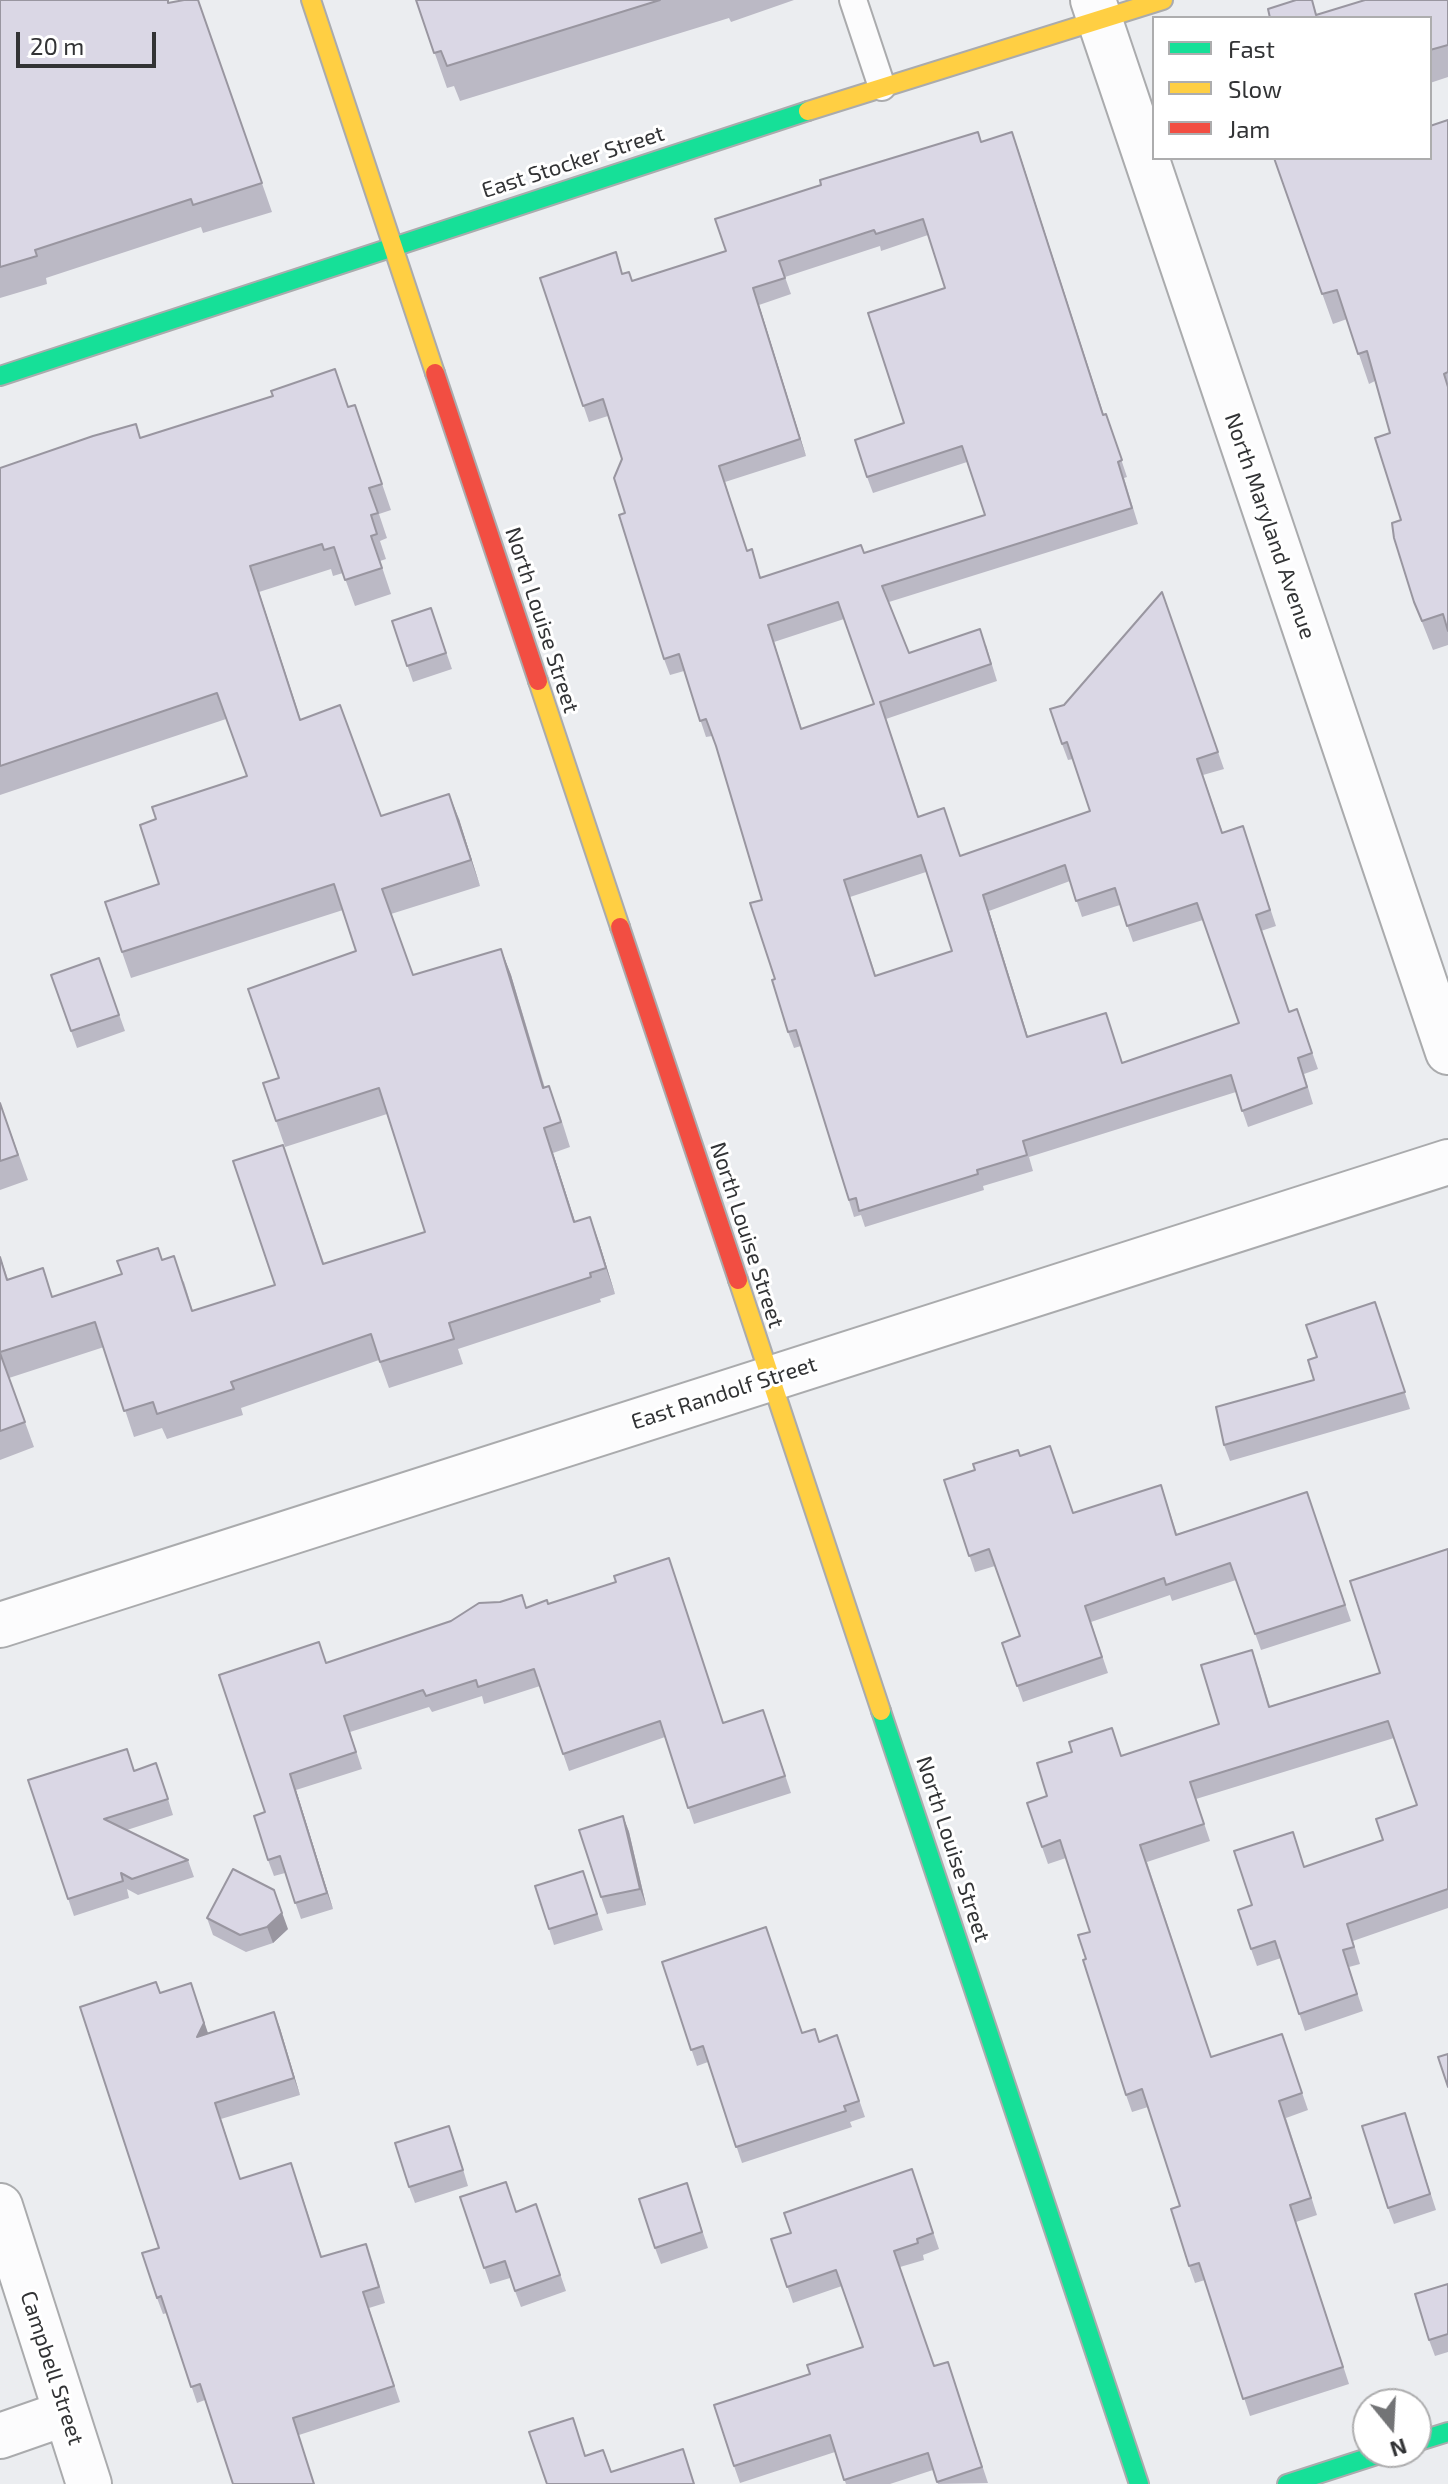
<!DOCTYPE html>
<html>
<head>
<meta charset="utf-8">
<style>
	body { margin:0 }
	#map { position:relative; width:1448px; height:2484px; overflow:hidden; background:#ebedf0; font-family:"Exo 2",sans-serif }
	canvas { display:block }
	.legend { position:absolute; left:1152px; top:16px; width:280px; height:144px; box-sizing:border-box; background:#fff; border:2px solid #adadae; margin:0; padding:10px 14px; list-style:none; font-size:24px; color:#323335 }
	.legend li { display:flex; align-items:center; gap:16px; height:40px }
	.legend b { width:40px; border:2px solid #adadae }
	.north { position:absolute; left:1352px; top:2388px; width:80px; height:80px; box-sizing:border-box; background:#fff; border:2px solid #adadae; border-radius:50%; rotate:162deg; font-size:22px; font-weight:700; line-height:32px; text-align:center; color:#323335 }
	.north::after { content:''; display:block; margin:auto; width:28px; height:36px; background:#737476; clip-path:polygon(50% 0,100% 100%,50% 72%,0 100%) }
	.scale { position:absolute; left:16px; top:32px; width:140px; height:36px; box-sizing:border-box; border:4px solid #323335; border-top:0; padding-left:10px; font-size:24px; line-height:28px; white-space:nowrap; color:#323335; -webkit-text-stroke:6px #fff; paint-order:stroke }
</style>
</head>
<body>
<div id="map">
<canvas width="1448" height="2484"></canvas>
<ul class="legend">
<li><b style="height:10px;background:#16e098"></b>Fast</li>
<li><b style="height:10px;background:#ffcf43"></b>Slow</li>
<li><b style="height:10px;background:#f24e42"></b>Jam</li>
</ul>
<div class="north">N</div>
<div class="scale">20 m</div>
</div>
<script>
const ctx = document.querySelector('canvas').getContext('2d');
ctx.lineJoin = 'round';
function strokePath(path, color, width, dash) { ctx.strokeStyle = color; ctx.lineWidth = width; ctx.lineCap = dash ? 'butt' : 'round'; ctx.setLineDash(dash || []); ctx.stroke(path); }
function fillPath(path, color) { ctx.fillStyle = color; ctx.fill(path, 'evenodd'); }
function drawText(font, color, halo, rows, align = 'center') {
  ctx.font = font + ' "Exo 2",sans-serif'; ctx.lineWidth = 6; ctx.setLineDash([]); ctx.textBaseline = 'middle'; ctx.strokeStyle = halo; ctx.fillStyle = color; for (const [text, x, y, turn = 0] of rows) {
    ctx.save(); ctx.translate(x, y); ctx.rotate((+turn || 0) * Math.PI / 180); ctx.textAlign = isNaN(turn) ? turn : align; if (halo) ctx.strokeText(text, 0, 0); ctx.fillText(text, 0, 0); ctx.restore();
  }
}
const lane = new Path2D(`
	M853,0l29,87`);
const street = new Path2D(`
	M1093,0l355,1052
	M0,1625l1448,-463
	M0,2206l89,278
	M0,2436l66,-23`);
const fast = new Path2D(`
	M0,376l808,-265
	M881,1711l258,773
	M1416,2442l32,-10
	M1287,2484l99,-32`);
const slow = new Path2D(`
	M311,0l124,373
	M808,111l355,-111
	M538,681l82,246
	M738,1280l143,431`);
const jam = new Path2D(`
	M435,373l103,308
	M620,927l118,353`);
const wall = new Path2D(`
	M0,0l170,3 28,-3 74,212 -69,21 -2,-6 -155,51 1,6 -47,14z
	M416,0h378l-63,22 -2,-4 -269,83 -6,-15 -7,2z
	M1312,0l5,15 131,-15v77l-18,6v-65h-160z
	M1448,120v525l-15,5 -19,-48 -13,-82 -11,-87 -15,-52 -6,3 -22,-65 -14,5 -59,-166h156z
	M982,142l36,7 85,266 3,-1 21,63 -3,1 14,46 -249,78 20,51 77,-8 11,36 -111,38 33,98 41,39 130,-45 -17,-52 -5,1 -6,-16 2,-39 98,-113 62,177 -21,6 20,58 20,-7 33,100 -15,5 28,81 8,-3 21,60 -14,5 9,30 -65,23 -12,-35 -207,65 4,14 -50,15 1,4 -119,37 -4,-12 -7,2 -53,-171 -7,2 -6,-16 -13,-53 -13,-79 -45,-152 -5,-12 -6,1 -22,-66 -14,4 -6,-16 -39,-146 -3,-54 -14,-43 -19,6 -49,-144 83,-4 10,7 93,-30zM928,235l17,53 -41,135 -37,54 6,16 94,-31 18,53 -121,38 -103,24 -14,-26 -22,-69 81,-26 -47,-151 32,-11 -6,-17 95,-31 1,5zM844,619l30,85 -72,25 -28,-87zM926,872l26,79 -76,25 -26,-79zM1070,881l12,36 38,-12 13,37 70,-22 36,103 -117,40 -16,-50 -79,24 -38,-126z
	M355,405l36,105 -12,4 8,24 -7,3 6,18 -6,2 11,33 -36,12 -12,-33 -10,3 -2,-7 -72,23 42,128 80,96 78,3 21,67 -89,28 22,61 88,-26 10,26 34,113 14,24 11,35 -17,6 22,68 24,21 16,52 -15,5 1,3 -143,47 5,15 -74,24 -10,-28 -138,48 2,7 -76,24 -5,-11 -28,9 -30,-90 -95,31 25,69 -34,13v-204l8,23 45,18 109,-37 22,22 9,29 82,-26 8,-140 41,118 101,-31 -38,-118 -102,33 -9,-26 3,-43 77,-127 -13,-41 -212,68 -9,-26 37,-68 -3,-65 91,-43 -21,-57 -226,76v-327l141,-30 208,-31z
	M431,608l21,61 -39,13 -21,-61z
	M99,958l26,73 -48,17 -6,-17z
	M0,1103l28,77 -28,10z
	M1381,1318l29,91 -180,52 -6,-16 90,-65 3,-23z
	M1020,1456l53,57 88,-28 16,49 130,-42 44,129 -90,29 -25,-70 -64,21 -2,-6 -79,27 17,51 -85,29 -21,-59 18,-7 -25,-70 -20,6 -31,-92z
	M1448,1549v359l-95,33 7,23 -11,3 14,44 -58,20 -24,-73 -24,8 -6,-17 1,-44 53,-38 78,-27 34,-35 -23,-67 -198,61 14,42 -63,21 64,195 71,-23 26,76 -22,8 31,97 -21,7 53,162 -99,32 -45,-136 -10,3 -6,-17 -9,-60 -32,-99 -16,5 -6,-17 -40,-136 4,-27 -24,-74 -18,6 -6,-17 5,-51 75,-40 97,-32 39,-57 12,39 110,-33z
	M548,1604l176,118 45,4 22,67 -97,31 -29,-87 -96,34 -29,-85 -56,18 -2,-8 -50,16 -3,-5 -79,25 12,37 -66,21 37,119 -32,10 -16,-46 -11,3 -6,-16 -3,-48 62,-149 200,-55z
	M134,1770l28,10 11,35 -46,15 61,30 6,17 -56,18 -11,-6 2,9 -55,18 -46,-136z
	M623,1816l6,16 17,73 -39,9 -6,-17z
	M583,1871l20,59 -49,15 -5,-16z
	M207,1918l81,11 -15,14 -27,9 -33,-17z
	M662,1962l158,80 17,-7 28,82 -15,5 2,5 -110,36 -34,-101 -11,4z
	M160,1993l48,40 66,-21 26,83 -79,24 19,60 57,1 25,77 50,3 13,43 -16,5 31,94 -101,33 -94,-35 -8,3 -30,-90 -4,1 -6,-16 2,-50z
	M1405,2113l31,97 -42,14 -6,-16z
	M455,2142l13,44 -53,17 -6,-16z
	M912,2169l27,80 -16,6 1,5 -24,7 34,99 14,-4 40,121 -50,1 -5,-14 -43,14h-44l-11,-32 -95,31 -6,-17 76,-92 53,-27 -21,-61 -49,17 -22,-64 20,-6z
	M687,2183l21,65 -47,16 -6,-16z
	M460,2197l56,14 20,-7 30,87 -45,16 -11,-29 -20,6z
	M1448,2284v68l-13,4 -6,-16z`);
const shadedWall = new Path2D(`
	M1012,132l6,17 91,282 -6,-16z
	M753,288l6,17 47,151 -6,-17z
	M250,566l9,26 50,154 -9,-26z
	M449,794l10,25 21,67 -9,-26z
	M983,895l6,16 44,142 -6,-16z
	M501,949l10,26 41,139 -9,-26z
	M544,1128l9,25 30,94 -9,-25z
	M590,1217l9,25 16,52 -9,-26z
	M290,1774l6,16 37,119 -6,-16z
	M623,1816l6,16 17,73 -6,-16z
	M274,1890l14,39 -15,14 -6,-16z
	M197,2000l13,39 -13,-2z
	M274,2012l6,16 20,67 -6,-17z`);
const building = new Path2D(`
	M0,0h168v3l16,-3h14l64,183 -69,22 -2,-6 -156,51 2,6 -37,11z
	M416,0h244l-213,66 -6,-15 -7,2z
	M1296,0h16l4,15 49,-15h83v45l-18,5v-32h-160l-2,-9z
	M1448,120v252l-4,2 4,13v244l-5,-17 -21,7 -8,-19 -20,-64 -2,-15 9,-3 -26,-82 15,-5 -23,-82 -9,3 -21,-64 -15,4 -48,-136h156v-32z
	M978,132l3,10 31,-10 91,283 3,-1 16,46 -4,2 14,46 -250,78 27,67 71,-24 11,35 -111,38 38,115 26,-9 16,48 130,-45 -23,-69 -5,2 -12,-35 14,-4 98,-113 56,160 -21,7 25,74 21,-7 27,84 -14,5 33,97 8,-3 15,44 -14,5 9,29 -65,24 -11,-36 -208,66 4,14 -50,15 1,4 -119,37 -3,-13 -7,2 -53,-170 -8,2 -16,-52 3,-1 -25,-76 12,-3 -46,-154 -10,-27 -6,2 -21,-67 -15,5 -45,-144 6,-2 -11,-35 8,-19 -19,-60 -20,7 -43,-128 76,-26 6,22 7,-2 3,9 94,-30 -11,-32 106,-34 -1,-5zM923,219l22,69 -77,25 36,110 -49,17 12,37 95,-31 23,69 -121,38 -3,-8 -101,33 -8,-29 -5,2 -28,-85 81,-27 -47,-151 32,-10 -6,-17 95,-31 2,4zM838,602l36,102 -73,25 -33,-104zM921,855l31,96 -77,25 -31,-96zM1065,865l11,36 39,-13 12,38 70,-23 42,120 -117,40 -16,-50 -79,24 -44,-142z
	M335,369l13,38 7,-2 27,79 -13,4 9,25 -7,2 6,19 -6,2 11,32 -37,12 -11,-33 -10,3 -2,-6 -72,22 50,154 40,-15 41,111 68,-22 22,66 -89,29 31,86 88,-26 42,139 6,-2 12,36 -17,6 30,94 16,-5 16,51 -16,5 1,4 -142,46 5,16 -74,23 -9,-28 -140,48 3,7 -77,25 -4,-12 -29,9 -29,-89 -95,30v-95l7,23 36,-12 9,29 70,-23 -5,-13 41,-13 4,12 12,-4 18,55 83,-26 -42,-124 50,-16 40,119 102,-32 -46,-144 -103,33 -13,-38 16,-5 -31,-89 108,-38 -22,-67 -212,68 -17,-50 54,-18 -19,-59 16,-6 -4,-12 95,-31 -30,-83 -217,73v-298l93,-32 43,-12 4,14 133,-42 -2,-5z
	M431,608l15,45 -39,13 -15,-45z
	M99,958l20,57 -48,16 -20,-56z
	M0,1103l18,52 -18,6z
	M1375,1302l30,90 -181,53 -8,-38 98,-27 -6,-20 9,-3 -11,-32z
	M0,1353l25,69 -25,9z
	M1050,1446l23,67 88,-28 15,50 131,-43 38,113 -90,29 -25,-71 -64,22 -2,-7 -79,28 17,51 -85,29 -15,-43 18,-7 -31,-87 -20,7 -25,-76 31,-10 -2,-6 45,-14 2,6z
	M1448,1549v340l-101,35 7,23 -11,3 14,44 -58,20 -24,-73 -24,8 -13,-39 14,-5 -18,-54 59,-19 11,35 79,-27 -7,-21 41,-14 -29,-84 -198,61 14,42 -64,21 71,212 71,-23 20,59 -23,8 32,97 -21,7 53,162 -100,32 -44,-136 -10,3 -18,-57 9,-3 -38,-117 -16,6 -43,-135 3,-1 -8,-24 12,-3 -30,-92 -18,7 -15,-44 20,-7 -10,-33 35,-11 -3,-10 43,-14 9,28 98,-32 -18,-59 51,-15 17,57 111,-34 -30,-92z
	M669,1558l54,165 40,-13 22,66 -97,32 -28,-87 -97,33 -29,-85 -56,18 -2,-7 -50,16 -3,-6 -79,26 12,36 -66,22 37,119 -32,10 -15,-47 -12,4 -14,-44 11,-4 -46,-137 100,-33 7,21 125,-42 28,-18 21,-1 22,-7 4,13 21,-8 1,4 68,-22 -2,-6z
	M127,1749l7,22 22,-8 12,36 -64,20 84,41 -56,19 -11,-6 2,8 -55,18 -40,-119z
	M623,1816l17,73 -39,8 -22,-67z
	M233,1869l41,21 8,23 -15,14 -27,8 -33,-17z
	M583,1871l14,43 -48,15 -14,-43z
	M766,1927l36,106 13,-4 4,13 18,-7 22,66 -15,5 2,5 -110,36 -33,-101 -12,4 -29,-88z
	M156,1982l4,11 31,-10 13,40 -7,14 77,-25 20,66 -79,25 25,76 51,-16 30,94 45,-13 13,43 -16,5 31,94 -101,32 21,66h-81l-33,-100 -9,3 -30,-91 -4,2 -15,-45 17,-5 -79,-241z
	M1448,2054v33l-10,-30z
	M1405,2113l25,81 -42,14 -26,-82z
	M449,2126l14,44 -54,17 -14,-44z
	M912,2169l21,64 -16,6 1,4 -24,8 40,115 14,-4 34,105 -45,15 -9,-29 -84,27 -14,-45 -96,31 -20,-61 96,-31 -3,-9 56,-18 -27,-77 -49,17 -16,-48 20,-6 -7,-20z
	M506,2182l10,30 20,-8 24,71 -45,16 -10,-30 -21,7 -24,-71z
	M687,2183l15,49 -47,16 -16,-49z
	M1448,2284v50l-19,6 -14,-46z
	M573,2418l12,38 18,-6 8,22 72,-23 11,35h-147l-18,-52z`);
const streetNames = [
	["East Stocker Street",573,162,-18],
	["North Maryland Avenue",1270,526,71],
	["North Louise Street",542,620,72],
	["North Louise Street",747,1235,72],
	["East Randolf Street",724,1393,-18],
	["North Louise Street",953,1849,72],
	["Campbell Street",52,2368,72]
];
strokePath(lane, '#aaabad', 30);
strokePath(street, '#aaabad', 48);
strokePath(fast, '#aaabad', 22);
strokePath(slow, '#aaabad', 22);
strokePath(jam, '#aaabad', 22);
strokePath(lane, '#fcfcfd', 26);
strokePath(street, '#fcfcfd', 44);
strokePath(fast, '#16e098', 18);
strokePath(slow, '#ffcf43', 18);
strokePath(jam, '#f24e42', 18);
fillPath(wall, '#bbb9c5');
fillPath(shadedWall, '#9996a0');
fillPath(building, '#dad7e5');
strokePath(building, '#9996a0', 2);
drawText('22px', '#323335', '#fff', streetNames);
</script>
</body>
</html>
